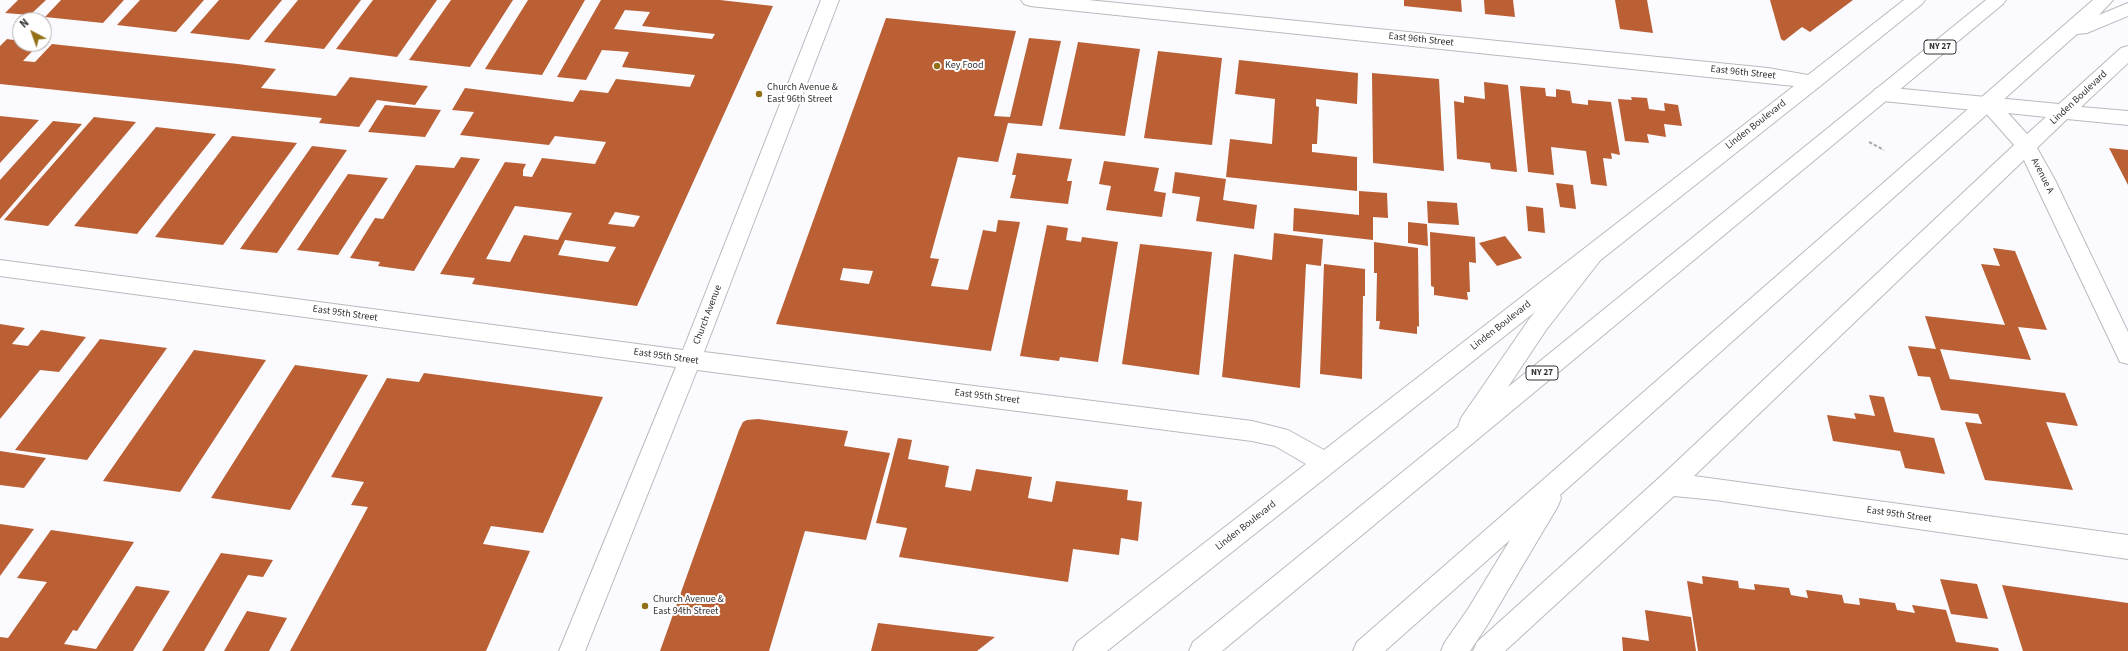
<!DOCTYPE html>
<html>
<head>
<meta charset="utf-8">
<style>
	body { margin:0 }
	#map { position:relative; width:2128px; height:651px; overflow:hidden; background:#fafaff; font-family:"Source Sans 3",sans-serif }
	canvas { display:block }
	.north { position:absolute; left:12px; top:12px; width:40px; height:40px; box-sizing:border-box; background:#fff; border:1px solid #adadae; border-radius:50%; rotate:319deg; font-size:11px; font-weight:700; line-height:16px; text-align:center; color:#323234 }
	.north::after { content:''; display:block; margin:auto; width:14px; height:18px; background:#937017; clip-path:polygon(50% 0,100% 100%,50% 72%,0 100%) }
</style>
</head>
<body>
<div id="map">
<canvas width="2128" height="651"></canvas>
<div class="north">N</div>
</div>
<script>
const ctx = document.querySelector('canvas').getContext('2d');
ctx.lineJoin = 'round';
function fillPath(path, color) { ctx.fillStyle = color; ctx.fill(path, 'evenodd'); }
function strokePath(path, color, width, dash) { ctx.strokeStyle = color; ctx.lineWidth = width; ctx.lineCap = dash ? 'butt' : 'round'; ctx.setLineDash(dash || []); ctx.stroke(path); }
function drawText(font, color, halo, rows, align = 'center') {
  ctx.font = font + ' "Source Sans 3",sans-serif'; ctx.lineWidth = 4; ctx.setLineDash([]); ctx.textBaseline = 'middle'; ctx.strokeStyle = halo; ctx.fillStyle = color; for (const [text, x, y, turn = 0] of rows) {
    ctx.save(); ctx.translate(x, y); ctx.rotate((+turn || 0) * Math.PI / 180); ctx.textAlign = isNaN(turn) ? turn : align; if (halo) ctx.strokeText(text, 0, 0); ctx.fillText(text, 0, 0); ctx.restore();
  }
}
const building = new Path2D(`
	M18,0h28l-16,15 -25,-2z
	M61,0h63l-21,23 -58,-6z
	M140,0h64l-28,32 -59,-7z
	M219,0h63l-33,40 -59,-7z
	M298,0h63l-37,49 -60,-7z
	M373,0h64l-40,57 -61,-8z
	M451,0h62l-43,67 -61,-7z
	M528,0h57l-43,75 -57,-6z
	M601,0h119l53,6 -136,300 -165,-22 3,-6 -35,-4 65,-112 21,2 -3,6v6l9,1 10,-19 53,6 11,-22 -51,-6 -6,9 -89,-10 14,-23 -22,-2 13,-22 108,14 7,-12 28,3 8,-14 74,8 5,-12 -73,-8 7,-15 -27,-2 -16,30 -29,-3zM625,10l25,2 -8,14 73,8 -3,5 -98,-10zM515,206l57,7 -14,27 -34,-5 -14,27 -24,-3zM615,212l25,4 -6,11 -26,-3zM565,240l51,7 -8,15 -50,-7z
	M1404,0h57l1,12 -58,-6z
	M1484,0h29l2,17 -30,-3z
	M1615,0h32l6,33 -33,-4z
	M1770,0h83l-43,32 -8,-5 -18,14 -3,-2z
	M886,18l130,13 -22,85 16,1 19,-79 32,3 -19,85 -34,-3 -10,39 -40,-5 -28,101 9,1 -8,27 37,4 15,-60 13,2 2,-12 22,2 -29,129 -215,-27zM843,268l30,3 -4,13 -29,-4z
	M7,39l13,2v3h19l-16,17 12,1 17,-18 186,20 38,5 -15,19 39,4 36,4 14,-19 78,9 -13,19 -38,-5 -18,27 -40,-4 3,-5 -322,-34v-38z
	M1078,42l62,7 -15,87 -66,-7z
	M1158,51l64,7 -10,87 -68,-7z
	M1239,60l119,13 -1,31 -41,-5v7l3,1 -2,37h-5v8l45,5v34l-131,-14 4,-38 42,5 3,-45 -40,-5z
	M1372,73l67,6 5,92 -71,-8z
	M1484,82l24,3 9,87 -26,-3 -1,-6 -33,-4 -3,-58 10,2v-7l21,3z
	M1520,86l25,2 1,8 10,1v-8l14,2 2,12 16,2v-5l23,2 9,53 -9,-2 1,6 -9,-1 4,28 -16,-2 -5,-33 -35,-4 3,28 -26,-3z
	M1631,97l16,1 2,11 16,2 -1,-8 14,2 4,21 -18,-2 2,13 -19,-3 2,9 -24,-2 -7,-42 14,1z
	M385,105l56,5 -16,27 -57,-5z
	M0,116l39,4 -39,43z
	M94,117l42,5 -88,104 -44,-6z
	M53,121l29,3 -82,95v-39z
	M156,127l60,7 -79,100 -63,-8z
	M232,136l65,7 -74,102 -68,-8z
	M312,146l35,4 -70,103 -37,-4z
	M2109,148l19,2v35z
	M1017,153l55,6 -5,22h5l-4,23 -58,-6 6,-23h-4z
	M461,157l19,2 -66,112 -36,-5 2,-4 -30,-4 25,-40 8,1 33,-54 38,3z
	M1104,161l55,7 -5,23 12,2 -4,24 -56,-7 5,-24 -12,-2z
	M1175,172l51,7 -3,21 34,5 -3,24 -58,-8 4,-24 -28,-4z
	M348,174l40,4 -50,77 -41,-5z
	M1556,183l17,2 3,24 -16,-2z
	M1359,191l28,2 1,25 -15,-1v23l-80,-9 1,-23 65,7z
	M1427,201l30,2 2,22 -31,-2z
	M1526,206l17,2 2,25 -17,-2z
	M1408,222l19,2 1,22 -20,-3z
	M1047,225l21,3 -2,12 15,2 1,-5 36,5 -20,120 -38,-5 -1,4 -39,-5z
	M1430,232l45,5 1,26 -7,-1 1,30h-3l1,8 -34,-5v-8l-3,-1z
	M1274,233l49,6 -2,27 -15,-2 -6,124 -78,-11 12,-123 38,6z
	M1505,236l17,22 -25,8 -18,-23z
	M1374,242l44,6 1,79 -2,-1v8l-38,-5 1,-8h-4l1,-48h-3z
	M1140,244l72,8 -13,123 -77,-11z
	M1993,248l22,3 32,79 -29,-3 13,33 -91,-11 10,30 115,14 13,33 -32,-4 27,68 -88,-10 -20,-58 17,2 -4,-10 -37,-4 -11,-33 -12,-1 -10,-30 28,3 -11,-33 80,9 -24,-61 19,2z
	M1324,264l41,5v27h-2l-1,83 -42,-5z
	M0,324l25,4 -13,16 16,2 13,-16 45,7 -27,35 -19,-2 -40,49z
	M100,339l67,9 -80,112 -72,-10z
	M194,350l72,10 -86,132 -77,-11z
	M295,365l73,10 -78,135 -79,-12z
	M424,373l179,24 -60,136 -52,-7 -8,18 47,7 -44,100h-196l78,-144 -17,-2 13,-23 -33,-5 56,-99 32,4z
	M1869,395l15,2 10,35 40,6 11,36 -40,-6 -5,-17 -67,-10 -6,-26 29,4 -2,-6 21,3z
	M758,419l90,12 -4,15 46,7 -24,87 -61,-9 -36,120h-109l79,-221 4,-8 4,-2z
	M898,438l14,2 -4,19 41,7 -4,21 26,4 5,-22 56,8 -4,21 24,4 4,-21 72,9 -1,10 15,2 -4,39 -17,-3 -2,17 -46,-6 -5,33 -169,-25 8,-29 -31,-5z
	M0,451l46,7 -22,30 -24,-3z
	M0,524l34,5 -34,47z
	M51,530l83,12 -57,89 -4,-1 -9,14 32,5 40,-63 34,5 -37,60h-133v-14l8,1 39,-56 -30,-4z
	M221,553l52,7 -10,17 -15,-2 -44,76h-42z
	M1702,576l36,5 1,7 16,2 -1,-6 35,4 2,7 17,3 -2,-8 36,5 2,8 16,2 -1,-7 36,5 2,7 18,3 -3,-8 34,5 10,32 42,6 1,3h-301l-11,-70 16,3z
	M1940,579l37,5 11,35 -37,-5z
	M2002,585l126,18v48h-105z
	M1645,610l46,7 5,34h-73l-1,-14 27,4z
	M247,611l40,7 -18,33h-45z
	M878,623l117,14 -18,14h-106z`);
const path = new Path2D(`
	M1869,142l15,8`);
const minor = new Path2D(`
	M821,0h18l-135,352 548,69 36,9 36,20 470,-364 -764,-80 -6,-2 -3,-4h67l680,68 40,7 96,-75h21l-3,4 -103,83 -712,564h-34l4,-9 229,-178 -31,-18 -23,-5 -555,-71 -112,281h-26l117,-284 -676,-91v-16l683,90z
	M2128,46v17l-47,44 47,4v14l-61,-6 -30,29 18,32 73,152v32l-8,-2 -96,-202 -330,316 434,59v24l-413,-59 -41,-4 -169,155h-32l4,-9 183,-165 354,-332 -30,-34 -102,-10 -7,-2 -2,-5 2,-5 7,-2 177,17 62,-56zM2008,113l38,4 -19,17z`);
const highway = new Path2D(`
	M1986,0h20l-3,4 -781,647h-33l4,-9 265,-215 3,-9 69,-100 62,-75 7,-2 7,2 3,6 -63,81 -38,57z
	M2093,0h20l-14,15 29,-12v13l-41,17 -10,1 -517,461 1,3 -3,8 -72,121 -16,24h-29l4,-9 23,-33 42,-69 -125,111h-32l4,-9z`);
const markers = [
	[937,66,4,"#937017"],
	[759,94,4,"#937017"],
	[645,606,4,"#937017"]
];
const shields = [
	[1940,47,32],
	[1542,373,32]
];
const shieldNames = [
	["NY 27",1940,47],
	["NY 27",1542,373]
];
const streetNames = [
	["East 96th Street",1421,40,6],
	["East 96th Street",1743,73,6],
	["Linden Boulevard",2079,98,-43],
	["Linden Boulevard",1756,125,-38],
	["Avenue A",2042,176,63],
	["East 95th Street",345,314,8],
	["Church Avenue",708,315,-69],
	["Linden Boulevard",1501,326,-38],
	["East 95th Street",666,357,8],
	["East 95th Street",987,397,7],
	["East 95th Street",1899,515,8],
	["Linden Boulevard",1246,526,-38]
];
const poiNames = [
	["Key Food",945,66],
	["Church Avenue &",767,88],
	["East 96th Street",767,100],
	["Church Avenue &",653,600],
	["East 94th Street",653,612]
];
fillPath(building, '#ba6034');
strokePath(minor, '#bababe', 2);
strokePath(highway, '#bababe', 2);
strokePath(path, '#a9a9ad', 2, [3.5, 2]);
fillPath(minor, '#fff');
fillPath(highway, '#fff');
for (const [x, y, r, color] of markers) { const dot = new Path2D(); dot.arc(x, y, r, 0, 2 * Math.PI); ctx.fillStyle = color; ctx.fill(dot); strokePath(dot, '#fff', 1.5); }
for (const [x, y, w] of shields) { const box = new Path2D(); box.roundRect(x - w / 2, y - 7, w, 14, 3); ctx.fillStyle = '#fff'; ctx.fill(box); strokePath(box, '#323234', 1); }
drawText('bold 9px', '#323234', null, shieldNames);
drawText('10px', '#323234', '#fff', streetNames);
drawText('10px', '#323234', '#fff', poiNames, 'left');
</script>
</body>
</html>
